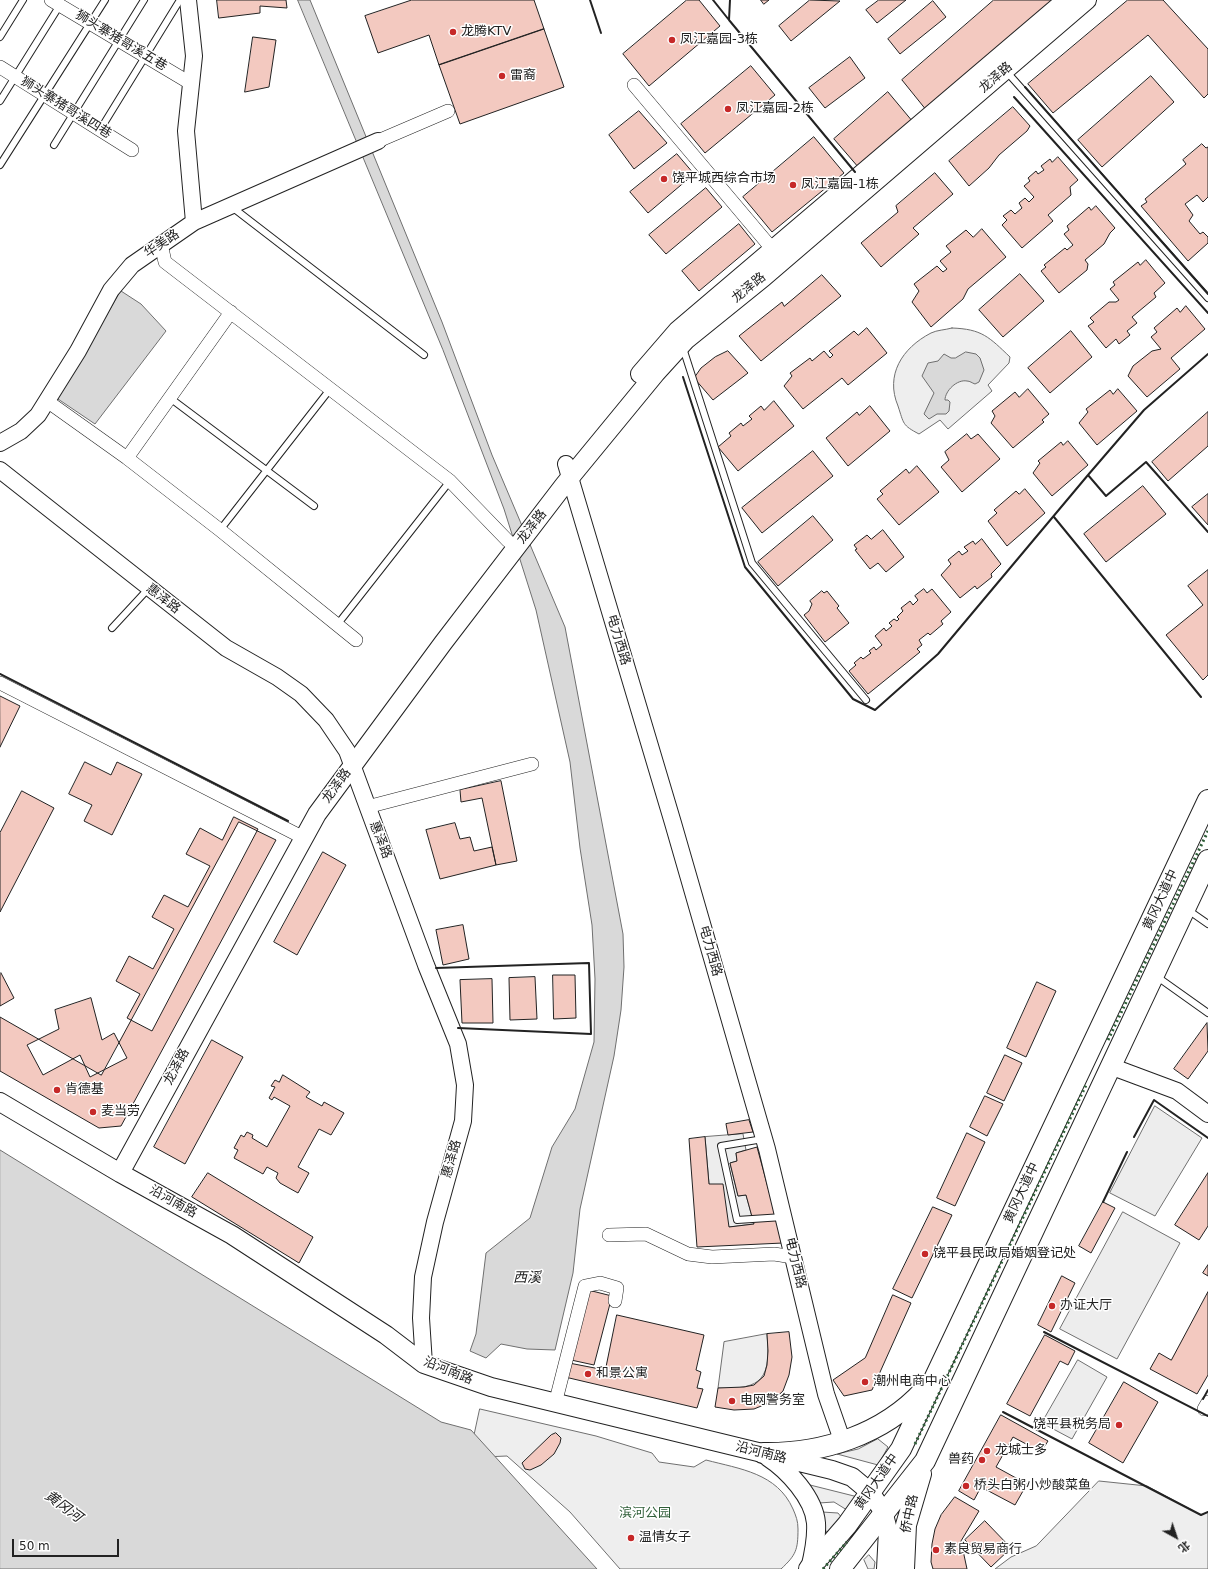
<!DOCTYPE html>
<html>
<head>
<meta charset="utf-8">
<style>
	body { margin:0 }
	#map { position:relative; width:1208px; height:1569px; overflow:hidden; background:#fff; font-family:"DejaVu Sans","Noto Sans SC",sans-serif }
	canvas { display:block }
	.north { position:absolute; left:1156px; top:1517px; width:40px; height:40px; -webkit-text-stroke:3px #fff; paint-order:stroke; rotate:140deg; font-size:11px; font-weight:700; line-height:16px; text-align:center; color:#222 }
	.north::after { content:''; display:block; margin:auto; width:14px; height:18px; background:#222; clip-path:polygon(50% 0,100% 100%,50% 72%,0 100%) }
	.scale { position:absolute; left:12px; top:1539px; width:107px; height:18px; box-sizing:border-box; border:2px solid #222; border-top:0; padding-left:5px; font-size:12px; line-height:14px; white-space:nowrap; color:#222; -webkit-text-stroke:3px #fff; paint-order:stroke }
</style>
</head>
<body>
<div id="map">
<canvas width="1208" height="1569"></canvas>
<div class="north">北</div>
<div class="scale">50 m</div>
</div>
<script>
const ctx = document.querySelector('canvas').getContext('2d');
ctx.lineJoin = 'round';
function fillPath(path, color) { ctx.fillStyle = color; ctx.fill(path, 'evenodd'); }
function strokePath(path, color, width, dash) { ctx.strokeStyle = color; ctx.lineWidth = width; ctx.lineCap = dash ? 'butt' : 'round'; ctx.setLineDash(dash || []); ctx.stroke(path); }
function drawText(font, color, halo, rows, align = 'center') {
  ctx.font = font + ' "DejaVu Sans","Noto Sans SC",sans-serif'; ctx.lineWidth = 3; ctx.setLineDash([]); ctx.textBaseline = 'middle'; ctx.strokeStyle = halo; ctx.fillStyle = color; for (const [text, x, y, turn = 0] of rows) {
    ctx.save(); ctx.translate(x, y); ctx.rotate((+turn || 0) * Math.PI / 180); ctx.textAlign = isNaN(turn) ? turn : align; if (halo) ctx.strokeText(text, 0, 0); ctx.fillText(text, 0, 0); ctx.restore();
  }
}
const green = new Path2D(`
	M952,328c30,1 37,9 58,29l-1,6 -21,22 4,6 -44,38 -8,-9 -21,14c-17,-9 -15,-10 -21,-28 -13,-31 4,-58 33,-73 6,-3 14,-3 21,-5z
	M767,1334c4,44 -4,56 -49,54l6,-46z
	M480,1409l116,27 56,17 7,9 35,5 12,-7c34,9 71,13 87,49 3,7 5,12 5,20 0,21 -2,26 -17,40h-161l-50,-57 -63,-56 -24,1 -9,-21z
	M878,1439l10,8 -10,18 -41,-11 21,-5z
	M1099,1481l48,5 54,29 7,-3v57h-213l16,-12 25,-11z
	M810,1485l48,12 -11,13 -13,-8 -15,1z
	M822,1512l16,1 4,5 -11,14 -6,-1z
	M869,1555l6,7 -1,7h-6l-4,-9z`);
const parking = new Path2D(`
	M1155,1106l47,32 -47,78 -45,-23z
	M743,1134l3,16 -10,3 1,8 -7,2 8,33 8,-1 8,29 -25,3 -20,-43 -4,-47z
	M1123,1212l57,31 -63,116 -57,-30z
	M1078,1360l29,17 -35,62 -30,-16z`);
const water = new Path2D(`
	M298,0h12l132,322 50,133 73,172 58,307 1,33 -3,43 -7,46 -34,153 -7,64 -18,77 -28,-1 -26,-5 -15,14 -16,-7 6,-17 10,-81 44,-35 22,-71 23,-38 19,-67 1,-63 -3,-54 -12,-77 -10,-86 -34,-152 -32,-101 -61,-159z
	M121,291l20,13 25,27 -71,93 -37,-25z
	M966,352l10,2 4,4 4,12 -5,12 -4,2c-3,-1 -5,-3 -8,-3 -10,-2 -22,10 -22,19h3l2,2 -1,9 -3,3h-9l-8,5 -5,-5 10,-21 -12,-17 6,-13 10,-2 6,-7 7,4h4z
	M0,1150l441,272 30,8 126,139h-597z`);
const building = new Path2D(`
	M217,0h69l1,8 -27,-2v7l-41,5z
	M412,0h122l10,29 -105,36 -10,-30 -51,18 -13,-37z
	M687,0h12l21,26 -71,60 -26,-32z
	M761,0h8l-5,4z
	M810,0l30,1 -49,40 -12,-15z
	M879,0h27l-29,23 -11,-13z
	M994,0h60l-127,111 -25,-31z
	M1128,0h35l45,49v45l-4,4 -56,-63 -95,78 -25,-29z
	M933,1l13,16 -46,37 -12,-15z
	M544,29l20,58 -104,37 -21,-59z
	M253,37l23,3 -7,47 -24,5z
	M850,57l15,21 -40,30 -16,-20z
	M751,66l24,29 -70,58 -24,-29z
	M1151,76l23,26 -72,65 -24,-27z
	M888,92l25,30 -54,46 -25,-29z
	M1013,107l17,19 -3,5 -28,24 -10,13 -20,18 -20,-25z
	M639,111l28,32 -33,26 -25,-34z
	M814,137l30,36 -72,59 -29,-35z
	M1202,144l4,4 2,-1v50l-5,5 -6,-7 -12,9 8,11 -4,6 11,13 3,-2 5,5v6l-20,18 -47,-55 6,-4 -2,-3 41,-35 -3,-4z
	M677,154l17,20 -46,39 -18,-21z
	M1058,157l20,23 -8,7 1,8 -23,20 5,6 -31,27 -20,-23 5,-5 -4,-4 8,-6 4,4 7,-6 -3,-5 6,-5 4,4 5,-5 -10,-11 6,-5 -2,-3 8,-7 2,3 6,-4 -3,-4 9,-7 2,3z
	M935,173l18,21 -40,34 6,6 -38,33 -20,-24 37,-31 -2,-6z
	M706,188l16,19 -56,47 -17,-19z
	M1096,206l19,22 -5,5 -6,11 -19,16 3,4 -1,6 -28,23 -18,-22 5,-4 -2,-2 21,-17 2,2 6,-5 -9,-11 5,-4 -2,-4 22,-19 2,3z
	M739,224l16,20 -56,47 -17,-20z
	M982,229l24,28 -38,32 -5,10 -32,28 -19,-25 7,-11 -5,-7 23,-18 6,6 4,-3 -7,-8 11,-9 -5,-6 20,-16 7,7z
	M1146,260l19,23 -11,10 2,4 -24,20 5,6 -10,8 3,4 -11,9 -3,-5 -10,9 -18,-22 6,-4 -4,-4 19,-16h7l3,-2 -9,-11 5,-4 -2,-3 25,-20 2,3z
	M1020,274l24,27 -41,36 -24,-27z
	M822,275l19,21 -80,65 -22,-25 43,-34 2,4z
	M1186,306l19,23 -34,29 9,11 -33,28 -19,-21 5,-10 19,-15 9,-2 -10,-12 6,-5 -3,-4 23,-20 3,4z
	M867,328l20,25 -39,32 -6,-7 -39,31 -19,-23 8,-10 -2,-3 20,-15 2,3 12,-10 6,7 3,-3 -4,-4 25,-20 4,4z
	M1071,331l21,26 -42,36 -22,-25z
	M728,351l20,22 -35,27 -19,-22 7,-10 14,-11z
	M1028,389l21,25 -7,6 2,2 -31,26 -22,-25 4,-7 -3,-5 23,-19 4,5z
	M1118,389l19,22 -40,34 -18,-22 9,-11 -2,-3 24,-19 3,4z
	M774,401l20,25 -56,45 -20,-24 13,-11 -2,-3 12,-10 2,3 9,-7 -3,-3 12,-10 3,4z
	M870,406l20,25 -42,35 -22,-28 31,-26 2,3z
	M1208,412v34l-40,35 -16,-19z
	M967,434l4,5 7,-5 22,25 -38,33 -21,-25 8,-7 -4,-8z
	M1068,441l20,24 -36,31 -19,-23 7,-10 -2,-2 23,-19 2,3z
	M813,451l20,25 -71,57 -20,-25z
	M917,466l22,26 -40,33 -22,-26 6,-5 -3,-3 26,-22 3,4z
	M1143,486l23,28 -60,48 -22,-28z
	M1025,489l20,24 -38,33 -19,-25 9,-8 -3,-3 22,-19 3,3z
	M1208,494v31l-16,-18z
	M813,516l20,24 -55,46 -20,-24z
	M883,530l21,27 -18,15 -8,-9 -8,6 -15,-19 2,-1 -3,-4 13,-10 4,4z
	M982,539l19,25 -10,10 1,3 -15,12 -2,-3 -15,12 -19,-23 10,-11 -3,-4 11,-9 3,4 6,-4 -4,-4 9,-6 2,3z
	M1208,570v105l-5,5 -37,-45 37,-30 -15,-19z
	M924,589l3,4 5,-4 19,23 -10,9 2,3 -13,11 -2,-2 -9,7 3,5 -5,4 3,3 -52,42 -19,-23 7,-6 -2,-2 7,-6 2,2 8,-6 -2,-2 5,-4 2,3 6,-5 -7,-9 9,-8 2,3 6,-5 -3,-3 5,-4 3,2 2,-2 -2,-2 6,-6 -2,-3 9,-7 3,4 5,-5 -3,-4z
	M822,591l2,2 3,-2 12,15 -2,2 12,15 -24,19 -21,-27 5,-4 3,-7 -2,-3z
	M0,696l20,10 -20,41z
	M85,762l26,13 6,-13 25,12 -30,61 -28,-14 8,-16 -23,-11z
	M501,781l16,80 -21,4 -14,-67 -21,4 -1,-12z
	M22,791l32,17 -54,104v-79z
	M234,817l24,12 -106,202 -25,-13 13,-24 -24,-13 13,-25 24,13 21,-40 -22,-12 12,-22 24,12 22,-41 -24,-12 14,-26 22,12z
	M239,822l37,18 -155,286 -22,2 -99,-57v-54l101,58z
	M455,823l5,16 10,-2 4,14 18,-4 4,18 -56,14 -14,-49z
	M323,852l23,13 -49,90 -23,-13z
	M463,925l6,34 -26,6 -7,-35z
	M1,973l13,25 -14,8v-32z
	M553,975h22l1,43 -22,1z
	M535,977l2,42 -27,1 -1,-42z
	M492,979l1,44h-31l-2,-43z
	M1037,982l19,9 -30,66 -19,-9z
	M91,998l11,42 12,-7 13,25 -37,19 -10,-22 -37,20 -16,-30 32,-16 -4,-19z
	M1207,1023l1,28 -20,28 -14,-10z
	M212,1040l31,17 -58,107 -31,-17z
	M1005,1055l17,8 -18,38 -17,-8z
	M283,1075l27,17 -4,5 16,9 2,-4 20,11 -13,22 -12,-6 -21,38 11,6 -11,20 -18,-10 -4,-5 2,-5 -11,-6 -4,7 -29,-16 4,-8 -4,-2 7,-13 3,2 3,-5 6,3 -1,3 15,9 23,-41 -16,-9 -2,3 -3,-2 6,-11 -4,-1 4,-6 4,2z
	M985,1096l18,8 -16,32 -17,-9z
	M749,1120l4,12 -25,3 -2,-11z
	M967,1133l18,9 -30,64 -18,-8z
	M705,1137l4,47h14l6,43 25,-3 -8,-29 -8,1 -8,-33 7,-2 -1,-8 21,-6 26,96 -86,4 -8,-108z
	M208,1173l105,64 -14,26 -107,-66z
	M1208,1173v53l-9,14 -24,-15z
	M1103,1202l12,6 -24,45 -12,-7z
	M933,1207l19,8 -40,83 -19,-9z
	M1208,1265v11l-5,-3z
	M1062,1276l13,7 -24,49 -13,-7z
	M588,1290l24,6 -18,69 -23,-5z
	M1208,1292v83l-11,19 -47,-25 9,-16 12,7z
	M893,1295l18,8 -39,87 -28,6 -11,-16 32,-22z
	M617,1315l87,20 -8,35 5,2 -4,16 6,1 -6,19 -132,-31 4,-14 36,7z
	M789,1332l3,25 -3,18 -6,16 -12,11 -17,7 -20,1 -19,-3 3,-19 26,-1 10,-2 10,-9 3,-11 1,-14 -1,-17z
	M1045,1335l30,16 -7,14 -8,-4 -30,55 -23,-12z
	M1124,1382l34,20 -35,61 -34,-20z
	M1001,1415l47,26 -7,11 -28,-15 -17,30 31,17 -12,21 -34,-18 -7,13 -15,-9z
	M556,1433l5,5 -1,5 -6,11 -13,11 -11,5 -5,-1 -3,-6 29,-28z
	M955,1497l24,14 -18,30 6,28h-34l-2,-7 1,-18 3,-15 6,-14z
	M985,1521l26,27 -20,19 -26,-27z`);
const service = new Path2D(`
	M0,37l23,-37
	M1006,71l202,227
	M0,101l60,-96
	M100,130l80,-130
	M54,145l90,-145
	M0,165l105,-165
	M232,207l192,148
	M683,348l69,215 114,137
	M170,398l144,108
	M220,530l111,-142
	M337,625l113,-144
	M112,628l37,-40
	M1188,910l20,14
	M1156,976l52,37
	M763,1139l-42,7 16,74 46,-3`);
const minor = new Path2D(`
	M51,0l139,83
	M0,67l132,83
	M634,85l140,166
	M378,141l70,-30
	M161,244l4,18 285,219 58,60
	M47,401l80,57 104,-146
	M127,458l93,72 136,110
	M0,683l304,155
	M367,807l165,-43
	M609,1235l37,-1 42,20 24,3 62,-3 19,3
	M555,1404l30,-118 15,-3 17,5 -2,13
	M1204,1409l4,-7`);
const tertiary = new Path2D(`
	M194,222l184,-81
	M0,443l21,-12 17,-16 40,-64 33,-61 21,-25 62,-43 -8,-91 8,-75 -6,-56
	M566,464l107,359 94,326 59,245 16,46
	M0,470l226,178 51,29 24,17 25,26 21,31 79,214 32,79 7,41 -2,36 -28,101 -12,55 -2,41 3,46
	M1110,1066l67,25 31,23`);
const secondary = new Path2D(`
	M640,374l38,-44 388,-330
	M0,1102l120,71 112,62 154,100 38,29 67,23 341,83 20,7 18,15 13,19 5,19 -2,39
	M120,1173l197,-359 126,-171 121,-158 92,-112 30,-33 78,-63 323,-277
	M768,1457c20,13 46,41 48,66 1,16 -2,30 -6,46`);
const primary = new Path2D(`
	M763,1453c59,1 120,-18 161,-63
	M809,1569l38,-44 54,-76 307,-649
	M840,1569l85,-108 283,-601
	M904,1569l2,-44 15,-51`);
const hedge = new Path2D(`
	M1108,1040l100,-209
	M915,1444l172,-361
	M823,1569l24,-27`);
const wall = new Path2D(`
	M590,0l11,33
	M713,0l16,20
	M730,0l-1,20 126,152
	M1025,87l183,207
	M1014,97l194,216
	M683,377l62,190 108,132 22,11 63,-56 150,-179 56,-65 64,-56
	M1088,475l18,21 40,-34 62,70
	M1054,517l147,180
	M0,674l288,147
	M436,968l153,-5 2,71 -133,-6
	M1134,1137l20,-37 54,38
	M1103,1202l24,-50
	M1044,1332l164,84
	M1203,1399l5,-9
	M1003,1412l198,103 7,-3`);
const markers = [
	[453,32,4,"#c62828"],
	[672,40,4,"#c62828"],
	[502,76,4,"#c62828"],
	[728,109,4,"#c62828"],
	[664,179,4,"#c62828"],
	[793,185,4,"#c62828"],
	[57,1090,4,"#c62828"],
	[93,1112,4,"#c62828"],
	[925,1254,4,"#c62828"],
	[1052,1306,4,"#c62828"],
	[588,1374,4,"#c62828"],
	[865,1382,4,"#c62828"],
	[732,1401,4,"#c62828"],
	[1119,1425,4,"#c62828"],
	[987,1451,4,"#c62828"],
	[982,1460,4,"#c62828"],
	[966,1486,4,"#c62828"],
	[631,1538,4,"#c62828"],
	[936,1550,4,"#c62828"]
];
const poiNames = [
	["龙腾KTV",461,32],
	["凤江嘉园-3栋",680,40],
	["雷裔",510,76],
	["凤江嘉园-2栋",736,109],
	["饶平城西综合市场",672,179],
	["凤江嘉园-1栋",801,185],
	["肯德基",65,1090],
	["麦当劳",101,1112],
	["饶平县民政局婚姻登记处",933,1254],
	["办证大厅",1060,1306],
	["和景公寓",596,1374],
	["潮州电商中心",873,1382],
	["电网警务室",740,1401],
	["饶平县税务局",1111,1425,"right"],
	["龙城士多",995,1451],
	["兽药",974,1460,"right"],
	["桥头白粥小炒酸菜鱼",974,1486],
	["温情女子",639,1538],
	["素良贸易商行",944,1550]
];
const streetNames = [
	["狮头寨猪哥溪五巷",121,41,31],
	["龙泽路",996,78,-41],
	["狮头寨猪哥溪四巷",66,108,32],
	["华美路",162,244,-34],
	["龙泽路",749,288,-39],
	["龙泽路",532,527,-52],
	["惠泽路",163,599,38],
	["电力西路",618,640,73],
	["龙泽路",337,786,-54],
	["惠泽路",380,840,69],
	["黄冈大道中",1161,900,-65],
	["电力西路",710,951,74],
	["龙泽路",177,1067,-62],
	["惠泽路",452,1159,-74],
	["黄冈大道中",1022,1193,-65],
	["沿河南路",173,1202,29],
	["电力西路",795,1263,76],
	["沿河南路",448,1371,22],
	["沿河南路",761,1453,14],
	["黄冈大道中",877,1482,-55],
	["侨中路",910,1514,-78]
];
const parkNames = [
	["滨河公园",645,1514]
];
const waterNames = [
	["西溪",527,1278],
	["黄冈河",63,1507,37]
];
fillPath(green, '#eee');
strokePath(green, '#6f6f6f', 1);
fillPath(parking, '#ededed');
strokePath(parking, '#6f6f6f', 1);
fillPath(water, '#d9d9d9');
strokePath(water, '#6f6f6f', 1);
fillPath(building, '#f3c9c0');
strokePath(building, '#222', 1);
strokePath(service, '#222', 8);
strokePath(minor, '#222', 14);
strokePath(tertiary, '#222', 18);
strokePath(secondary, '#222', 20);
strokePath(primary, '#222', 22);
strokePath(service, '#fff', 6);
strokePath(minor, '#fff', 13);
strokePath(tertiary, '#fff', 16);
strokePath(secondary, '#fff', 18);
strokePath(primary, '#fff', 20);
strokePath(hedge, '#2f5e38', 3, [2, 3]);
strokePath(wall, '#222', 2);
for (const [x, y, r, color] of markers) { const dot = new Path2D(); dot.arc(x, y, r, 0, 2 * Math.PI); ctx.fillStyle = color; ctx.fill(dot); strokePath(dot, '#fff', 1.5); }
drawText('13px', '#222', '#fff', poiNames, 'left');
drawText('13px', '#222', '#fff', streetNames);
drawText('13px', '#2f5e38', '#fff', parkNames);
drawText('italic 14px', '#222', '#fff', waterNames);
</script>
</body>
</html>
